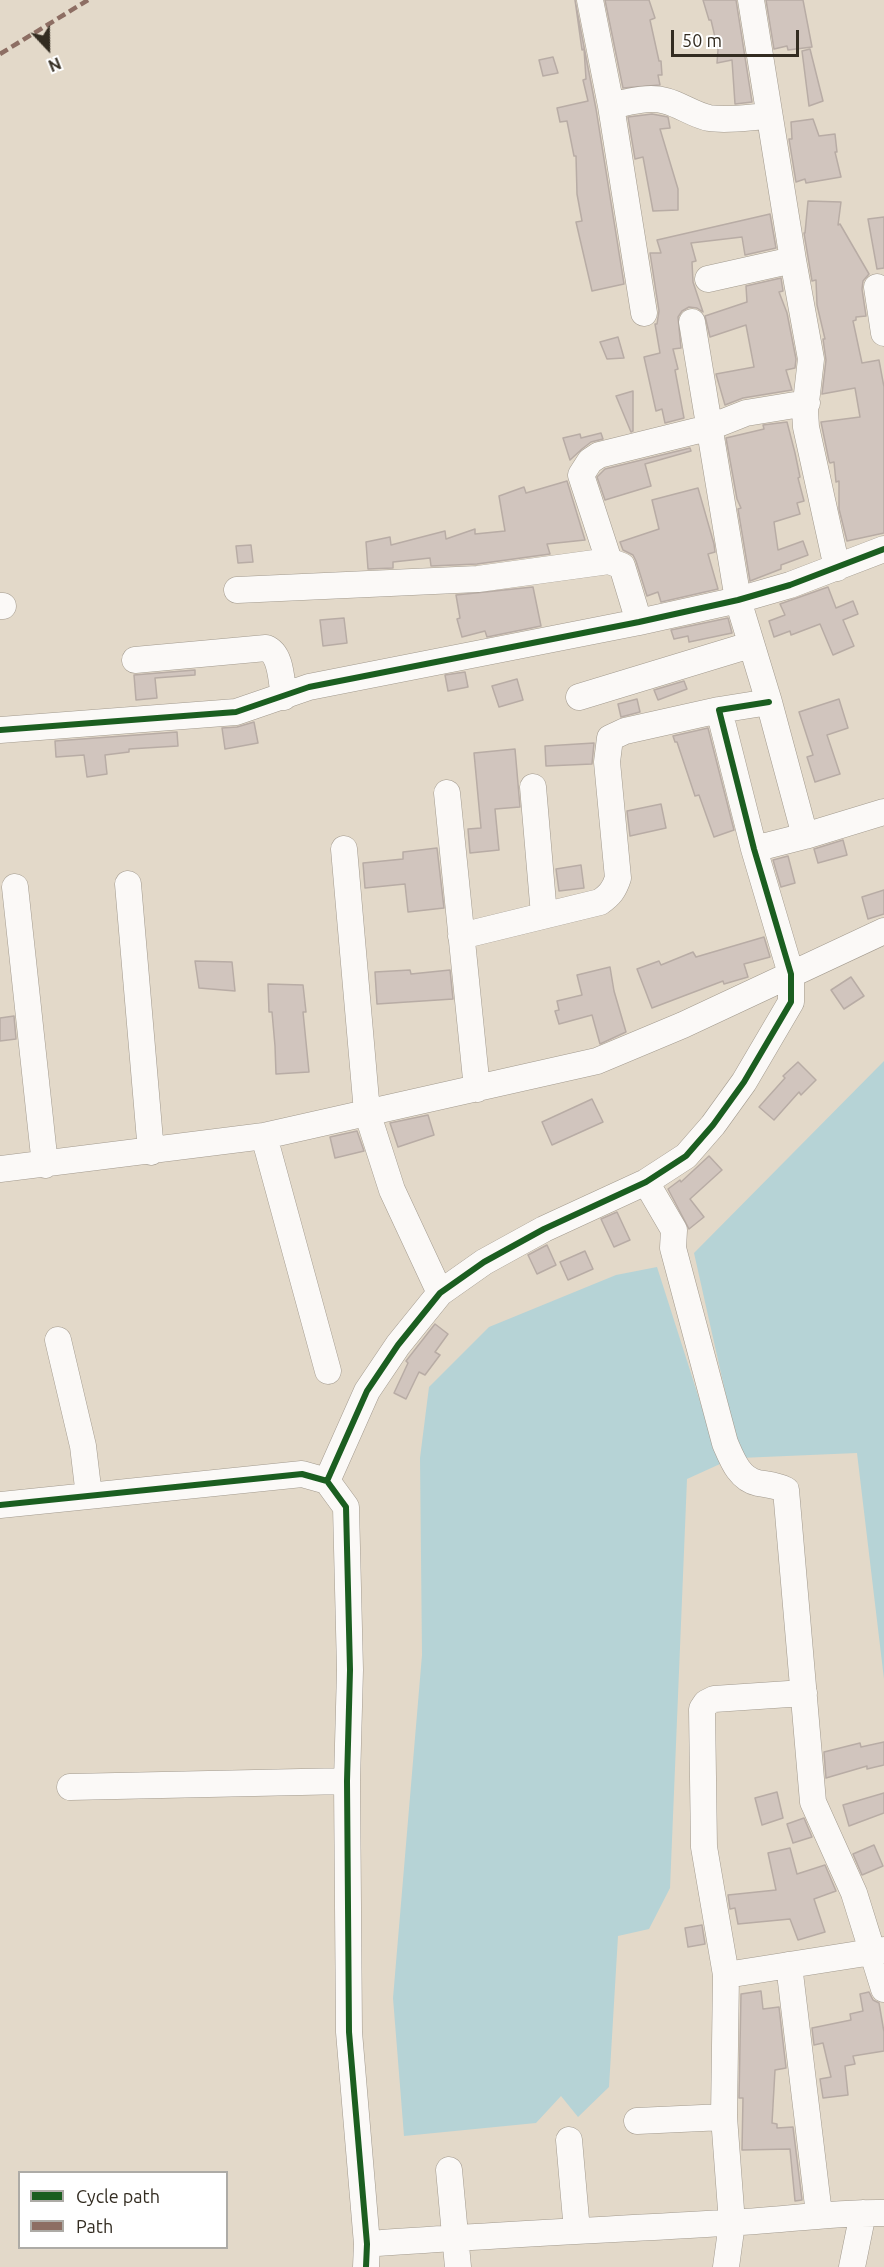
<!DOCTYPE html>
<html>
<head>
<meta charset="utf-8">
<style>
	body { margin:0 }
	#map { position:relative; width:884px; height:2267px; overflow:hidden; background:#e3d9c9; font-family:Ubuntu,sans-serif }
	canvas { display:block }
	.legend { position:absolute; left:18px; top:2171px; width:210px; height:78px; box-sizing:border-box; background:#fff; border:2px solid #adaba6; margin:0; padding:8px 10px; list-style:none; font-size:18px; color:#332c21 }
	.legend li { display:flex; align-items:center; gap:12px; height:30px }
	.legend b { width:30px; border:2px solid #adaba6 }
	.north { position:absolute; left:18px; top:18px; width:60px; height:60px; -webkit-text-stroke:4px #fff; paint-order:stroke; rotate:158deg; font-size:16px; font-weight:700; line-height:24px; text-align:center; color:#332c21 }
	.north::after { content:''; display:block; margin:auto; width:21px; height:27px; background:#332c21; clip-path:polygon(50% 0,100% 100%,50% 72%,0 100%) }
	.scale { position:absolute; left:671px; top:30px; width:128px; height:27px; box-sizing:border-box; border:3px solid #332c21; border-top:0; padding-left:8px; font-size:18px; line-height:21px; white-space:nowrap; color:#332c21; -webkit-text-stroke:4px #fff; paint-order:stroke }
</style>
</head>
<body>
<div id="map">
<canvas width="884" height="2267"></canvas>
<ul class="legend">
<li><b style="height:8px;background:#1b5e20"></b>Cycle path</li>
<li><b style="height:8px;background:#8d6e63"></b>Path</li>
</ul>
<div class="north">N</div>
<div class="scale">50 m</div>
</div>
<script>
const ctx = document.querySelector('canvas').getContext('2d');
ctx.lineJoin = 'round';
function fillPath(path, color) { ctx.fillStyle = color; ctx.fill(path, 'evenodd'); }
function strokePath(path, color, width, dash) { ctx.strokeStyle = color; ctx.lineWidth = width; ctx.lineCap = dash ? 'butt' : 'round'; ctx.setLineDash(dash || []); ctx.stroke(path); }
const water = new Path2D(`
	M884,1061v618l-27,-226 -117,5 -46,-205z
	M657,1267l63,197 -33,15 -17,409 -21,41 -31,7 -9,151 -31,30 -17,-21 -25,27 -132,13 -11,-138 29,-343 -2,-197 9,-71 60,-60 127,-52z`);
const building = new Path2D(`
	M575,0l21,109 28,175 -32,7 -16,-69 6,-1 -5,-27 -1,-38h-2l-7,-35 -7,1 -3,-14 31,-7 -5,-21 3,-1 -2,-30 -2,1z
	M605,0h44l6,18 -5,2 9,41h2l1,14h-4l2,10 -37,3z
	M703,0h33l16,102 -17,2 -3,-44 -15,3 1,-13 -7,-30h-2z
	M766,0h37l9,47 -24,3 -1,-4 -13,3z
	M810,49l13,52 -14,5 -7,-55z
	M553,57l5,16 -15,3 -4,-16z
	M652,114l16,3 2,11 -10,1 18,60v21l-25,1 -10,-54 -8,2 -7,-42z
	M813,119l6,17 16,-2 2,18h-2l6,25 -35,6 -1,-4 -9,3 -7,-43h3l-1,-17z
	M808,201l33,1 -3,23 2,-1 29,50 -6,7 -1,8 4,27 -10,1v3l-3,1 9,42 17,-3 5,27v146l-37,8 -8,-32v-28l-3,1 -2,-20 -4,1 -1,-2 -8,-39 39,-5 -5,-29 -33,6 4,-34 -3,-21h2l-8,-34 -1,-25 -4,1 -8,-48h1z
	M770,214l6,34 -31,7 -3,-18 -51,6 5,18 -4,1 1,20 10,30 -6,-4 -8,-1 -7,4 -4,6 3,31 -8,1 5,20 -3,1 9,48 -19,5 -3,-14 -6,2 -12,-54 16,-4 -5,-29h2l2,-13 -9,-58h11l-4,-13z
	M884,217v51l-7,1 -9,-50z
	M781,278l2,13 -4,1 8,21 9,46 -1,9 -9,2 6,20 -49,8 -18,7 -9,-31 38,-7 -8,-42 -36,12 -5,-21 42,-14 -1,-16z
	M618,337l6,21 -17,1 -7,-17z
	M633,391v40l-2,1 -15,-36z
	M787,422l8,31 5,24 -2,1 6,23 -7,2 3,11 -26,8 4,28 25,-9 5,14 -27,10v4l-31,12 -12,-72 3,-1 -4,-9 -11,-61 38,-9 -1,-4z
	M601,433l2,6 -12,3 -9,7 -12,11 -7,-22 17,-4 1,4z
	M690,448l1,3 -46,13 6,22 -46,14 -8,-23 8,-8z
	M567,481l18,59 -38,4 3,10 -73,10 -46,2 -1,-8 -37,4v6l-25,1 -2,-27 24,-5 1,8 54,-14 1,8 29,-10v5l30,-3 -6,-35 25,-9 2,6z
	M698,488l16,56 1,8 -7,2 10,35 -57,13 -3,-10 -11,4 -11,-35 -3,-6 -10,-5 -3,-8 39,-13 -7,-29z
	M251,545l2,17 -15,1 -2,-17z
	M533,587l8,39 -54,11 -2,-6 -23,6 -5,-18 3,-1 -4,-23z
	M828,587l8,21 17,-7 5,13 -15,6 11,26 -21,9 -13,-31 -29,11 -1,-4 -16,6 -5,-16 16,-6 -5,-11z
	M344,618l3,25 -24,3 -3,-26z
	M728,618l4,15 -43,9 -1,-6 -14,3 -3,-9z
	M195,670v5l-40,3 2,20 -21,2 -2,-25z
	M465,672l3,15 -20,4 -3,-16z
	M517,679l6,21 -24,7 -7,-21z
	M684,681l3,8 -29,11 -4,-10z
	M637,699l3,13 -19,5 -3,-13z
	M839,699l9,29 -21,7 13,39 -25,8 -8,-25 6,-2 -14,-43z
	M254,722l4,21 -33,6 -3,-21 15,-1z
	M708,728l26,102 -20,7 -15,-42 -4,1 -18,-54h-2l-2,-6z
	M177,732l1,14 -49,3v3l-24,3 2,19 -20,3 -3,-22 -28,2 -1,-16z
	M594,743l-2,21 -46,2 -1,-20z
	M515,749l5,58 -25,2 4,41 -29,3 -2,-24 13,-1 -7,-75z
	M661,804l5,24 -36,8 -3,-25z
	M843,840l4,15 -29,8 -4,-14z
	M437,848l7,60 -36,4 -3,-28 -40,4 -2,-25 40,-4v-7z
	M788,856l7,27 -14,4 -8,-27z
	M581,865l3,23 -25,3 -3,-22z
	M884,890v24l-16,5 -6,-22z
	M764,937l6,20 -26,7 4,13 -24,7 -1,-3 -71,27 -15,-39 22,-8 2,4 32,-13 3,5z
	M195,961l37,1 3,29 -36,-3z
	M610,967l4,24 12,41 -26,12 -8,-29 -33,9 -4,-13 4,-1 -2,-9 25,-6 -5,-20z
	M410,970l1,4 39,-4 3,29 -76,5 -2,-32z
	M851,977l13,19 -20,13 -13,-19z
	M268,984l35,1 3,27h-3l6,60 -33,2 -1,-28 -3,-34h-3z
	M14,1016l2,23 -16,2v-23z
	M798,1062l18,18 -15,15 -2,-3 -25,28 -15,-13 26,-29 -2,-2z
	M592,1099l11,23 -51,23 -10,-23z
	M428,1115l6,20 -36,12 -8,-24z
	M357,1131l7,20 -29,7 -5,-21z
	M709,1156l13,14 -32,29 14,18 -15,12 -21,-40 12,-9 1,2z
	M617,1212l13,28 -16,7 -13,-28z
	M547,1245l9,20 -19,9 -9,-19z
	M585,1251l8,18 -25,11 -8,-18z
	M435,1324l13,10 -13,18 5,3 -15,20 -6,-3 -13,27 -12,-6 14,-30 -2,-2z
	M884,1742v23l-17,4v-3l-41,12 -2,-26 36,-9 1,4z
	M777,1792l6,26 -21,7 -7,-27z
	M884,1793v20l-35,13 -6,-21z
	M804,1818l8,19 -19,6 -6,-19z
	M874,1845l9,21 -21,9 -9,-21z
	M790,1848l7,26 28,-9 11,26 -22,8 11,33 -27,8 -8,-21 -52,5 -3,-16 -5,1 -2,-14 48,-5 -8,-37z
	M702,1925l3,19 -17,3 -3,-19z
	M761,1991l2,18 16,-2 7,61 -11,2 -3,53 5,1v4l16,-1 9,73 -7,1 -5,-52 -48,1 1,-52h-4l2,-104z
	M869,1992l4,8 6,3 5,29v19l-31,5 2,8 -10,2 3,29 -25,3 -3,-19 11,-2 -8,-34 -9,2 -2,-17 39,-8 -1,-6 13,-3 -3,-17z`);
const minor = new Path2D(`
	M590,0l21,106 33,207
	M751,0l42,260 18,99 -6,52 1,16 31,141
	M611,106c17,-4 37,-10 55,-5 15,4 28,14 43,17 19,3 41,-1 60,-2
	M708,279l85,-19
	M877,287l7,46
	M692,322l46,278 31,102 36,134
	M609,561l-28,-86 9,-14 9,-6 109,-27 38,-15 61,-10
	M237,590l241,-11 131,-18 13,5 17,56
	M0,606h3
	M135,660l131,-12c16,6 15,33 18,49
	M579,697l171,-52
	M0,730l236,-18 73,-25 330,-65 99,-22 52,-15 94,-36
	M533,787l11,128
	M447,793l30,296
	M344,849l23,263 25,78 48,103
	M754,849l51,-13 79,-24
	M128,884l23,268
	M15,887l30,278
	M461,936l139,-34c10,-7 14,-12 18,-24l-11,-116 3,-24 15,-7 94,-21
	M264,1136l64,235
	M0,1169l264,-33 333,-75 86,-36 201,-94
	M646,1182l28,48 -1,18 52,195c7,16 14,36 33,40 11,2 18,2 28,7l27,312 41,91 30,96
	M58,1340l25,106 6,50
	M327,1481l40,-90 31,-46 42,-52 44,-31 60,-33 102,-47 40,-26 27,-31 31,-43 47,-80v-28l-37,-125 -35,-139 50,-8
	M0,1505l302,-31 25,7 19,26 4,163 -3,111 2,251 18,212 -1,23
	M70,1787l277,-6
	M789,1965l30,249
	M726,1975l158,-25
	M637,2121l87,-4
	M569,2140l8,91
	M449,2170l9,97
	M367,2244c119,-9 239,-14 358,-21 54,-2 105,-11 159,-10
	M726,2267l6,-44 -8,-106 2,-142 -22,-128 -2,-138 4,-6 8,-4 90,-6
	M852,2267l11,-54`);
const quiet = new Path2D(`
	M0,54l88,-54`);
const cycleway = new Path2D(`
	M0,730l236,-18 73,-25 330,-65 99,-22 52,-15 94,-36
	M327,1481l40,-90 31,-46 42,-52 44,-31 60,-33 102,-47 40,-26 27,-31 31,-43 47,-80v-28l-37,-125 -35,-139 50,-8
	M0,1505l302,-31 25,7 19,26 4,163 -3,111 2,251 18,212 -1,23`);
fillPath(water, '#b6d3d6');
fillPath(building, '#d1c5be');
strokePath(building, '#b8aca5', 1.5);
strokePath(minor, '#a29a8e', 27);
strokePath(minor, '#fbf9f7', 26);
strokePath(quiet, '#8d6e63', 4.5, [9, 4.5]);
strokePath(cycleway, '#1b5e20', 6);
</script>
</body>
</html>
